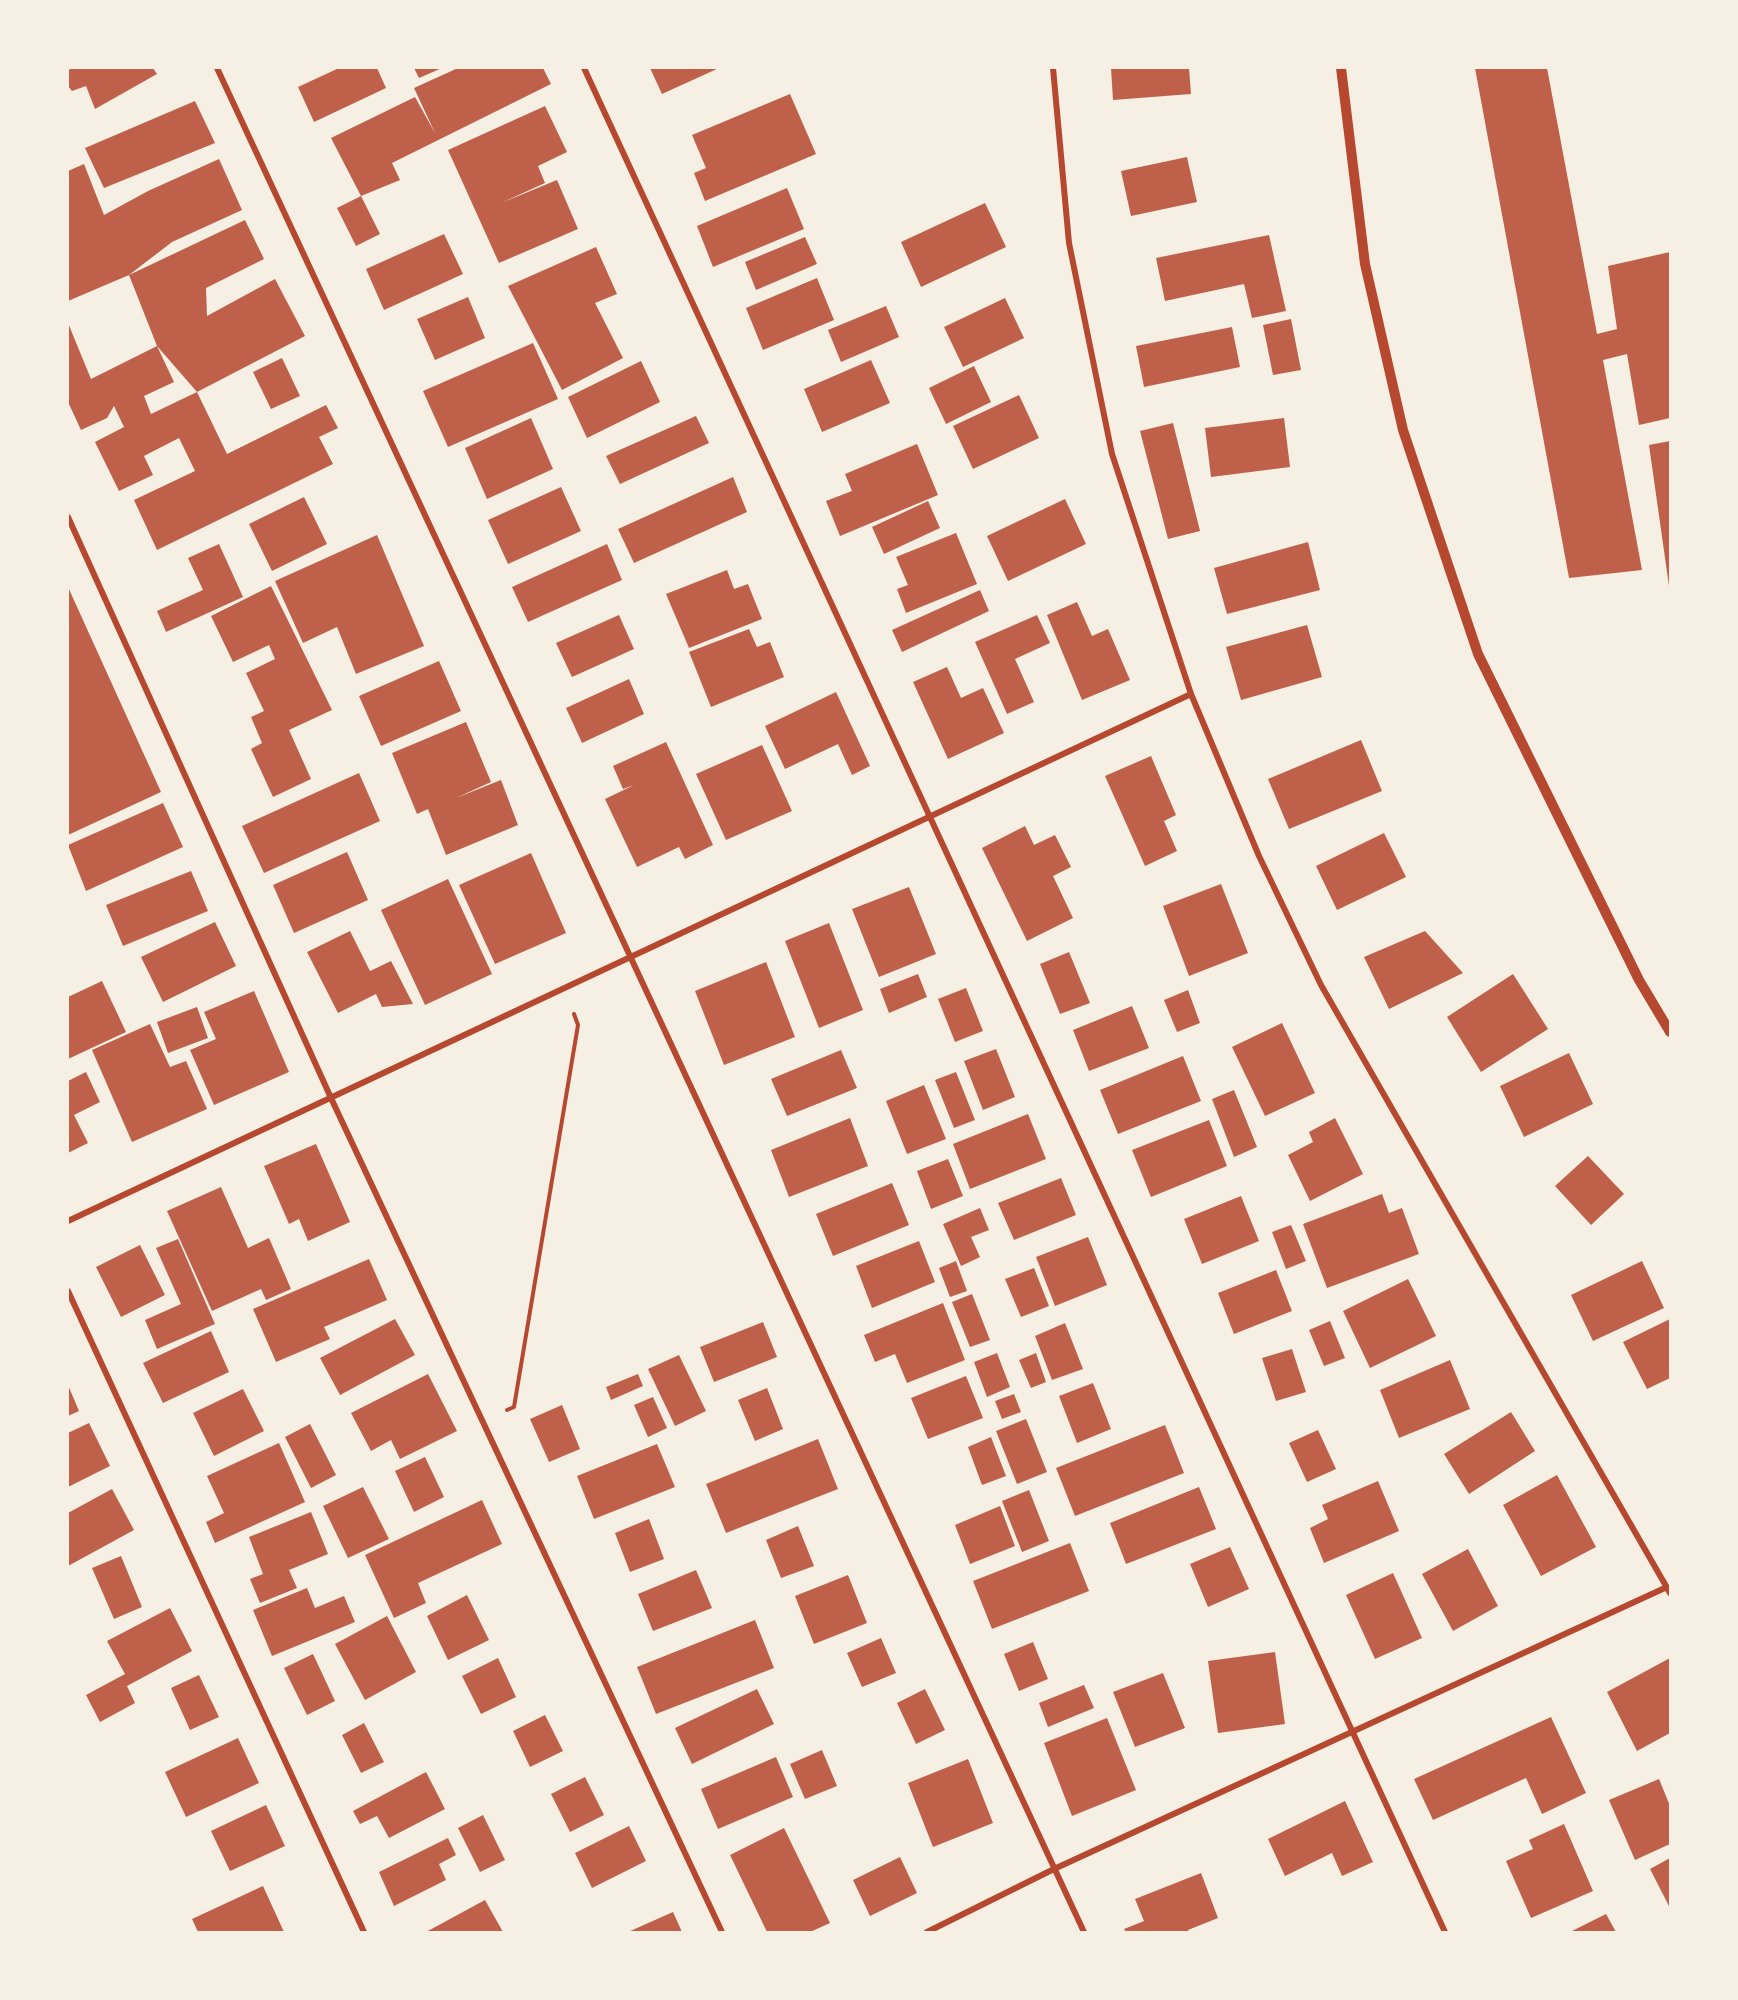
<!DOCTYPE html>
<html>
<head>
<meta charset="utf-8">
<style>
	body { margin:0 }
	#map { position:relative; width:1738px; height:2000px; overflow:hidden; background:#f6efe4; font-family:Jost,sans-serif }
	canvas { display:block }
	.frame { position:absolute; inset:0; border:69px solid #f6efe4; pointer-events:none }
</style>
</head>
<body>
<div id="map">
<canvas width="1738" height="2000"></canvas>
<div class="frame"></div>
</div>
<script>
const ctx = document.querySelector('canvas').getContext('2d');
ctx.lineJoin = 'round';
function fillPath(path, color) { ctx.fillStyle = color; ctx.fill(path, 'evenodd'); }
function strokePath(path, color, width, dash) { ctx.strokeStyle = color; ctx.lineWidth = width; ctx.lineCap = dash ? 'butt' : 'round'; ctx.setLineDash(dash || []); ctx.stroke(path); }
const building = new Path2D(`
	M73,68h80l4,6 -62,35 -9,-23 -14,5 -4,-5v-16z
	M339,68h38l9,20 -72,34 -16,-35z
	M414,68h28l-23,10z
	M458,68h85l8,16 -159,79 8,17 -39,16 19,38 -24,12 -19,-38 24,-12 -30,-58 84,-41 20,36 -21,-45z
	M650,68h69l-57,26z
	M1111,68h78l2,26 -78,6z
	M1475,68h72l50,266 20,-5 -9,-63 62,-14v166l-31,7 -12,-71 -24,6 39,210 -73,8z
	M790,94l26,60 -111,47 -11,-28 12,-5 -14,-33z
	M195,101l20,42 -111,45 -19,-40z
	M545,106l22,46 -29,14 7,17 -44,20 56,-23 21,49 -79,34 -51,-113z
	M1187,157l10,45 -66,14 -10,-45z
	M219,159l23,51 -70,32 -43,33 -61,26v-130l16,-7 20,51 44,-24z
	M787,188l17,41 -91,38 -16,-41z
	M985,203l21,44 -85,40 -20,-45z
	M245,220l19,39 -58,29 1,28 68,-37 30,57 -108,56 -40,-46 -28,-71z
	M444,234l19,40 -79,36 -18,-41z
	M1269,235l17,76 -34,7 -8,-34 -79,17 -9,-43z
	M805,237l12,27 -61,26 -11,-28z
	M596,247l21,47 -22,9 28,55 -61,32 -54,-104z
	M817,278l17,42 -71,30 -17,-42z
	M468,297l17,41 -50,22 -18,-41z
	M1005,298l19,40 -61,29 -19,-40z
	M886,306l13,31 -58,25 -13,-32z
	M1291,319l10,51 -28,5 -10,-50z
	M68,323l23,56 66,-33 17,36 -30,14 7,18 46,-22 30,62 99,-49 12,23 -19,9 14,27 -176,86 -23,-50 61,-29 -16,-33 -35,18 9,19 -34,16 -24,-49 29,-15 -10,-21 -7,12 -26,12 -13,-28z
	M1232,327l8,40 -96,20 -8,-41z
	M533,343l25,56 -110,48 -25,-56z
	M282,358l18,38 -29,13 -18,-37z
	M871,360l19,43 -68,29 -18,-43z
	M641,361l19,41 -73,36 -19,-41z
	M974,366l17,36 -45,22 -17,-36z
	M1019,395l20,43 -66,31 -20,-43z
	M696,416l13,27 -89,41 -14,-28z
	M531,418l22,51 -66,30 -22,-51z
	M1284,418l6,49 -79,10 -6,-49z
	M1173,423l27,108 -32,8 -28,-108z
	M1670,441v145h-1l-20,-141z
	M917,444l21,51 -98,41 -14,-35 26,-10 -7,-17z
	M733,477l14,35 -113,51 -16,-34z
	M561,487l20,44 -73,33 -20,-44z
	M304,497l23,47 -55,27 -23,-47z
	M1065,499l21,45 -78,37 -21,-45z
	M928,501l12,27 -56,26 -12,-27z
	M956,533l21,51 -71,29 -9,-24 11,-4 -12,-28z
	M377,535l47,111 -68,28 -19,-47 -34,16 -28,-62z
	M1308,542l12,48 -93,24 -13,-46z
	M219,544l24,53 -77,35 -9,-21 46,-21 -15,-32z
	M607,544l15,36 -94,42 -16,-35z
	M727,570l7,19 14,-5 14,35 -73,29 -23,-54z
	M271,586l61,124 -43,20 22,49 -38,18 -22,-48 11,-6 -11,-26 13,-6 -18,-38 29,-14 -6,-14 -36,17 -22,-46z
	M68,587l93,205 -93,43z
	M980,590l9,21 -87,41 -10,-22z
	M1077,602l15,34 16,-7 22,51 -48,20 -35,-85z
	M619,615l15,34 -62,28 -16,-34z
	M1037,615l13,28 -35,16 19,43 -27,12 -32,-72z
	M1307,625l15,52 -81,23 -15,-53z
	M749,629l8,18 13,-5 14,35 -73,30 -22,-55z
	M439,661l22,50 -80,35 -22,-50z
	M947,667l14,31 22,-10 21,45 -56,26 -35,-77z
	M629,679l15,35 -62,29 -16,-35z
	M836,692l34,74 -18,9 -14,-31 -53,25 -20,-43z
	M466,722l25,60 -35,16 45,-18 17,45 -72,30 -18,-46 -11,5 -25,-61z
	M1361,740l21,51 -93,38 -21,-50z
	M666,742l47,103 -28,14 -6,-12 -42,20 -32,-68 29,-14 -11,4 -10,-23z
	M762,745l30,66 -66,29 -30,-66z
	M1151,756l25,59 -12,6 13,30 -32,15 -40,-90z
	M359,773l21,48 -116,52 -22,-47z
	M163,803l20,44 -97,44 -18,-46z
	M1025,826l9,19 21,-10 16,32 -18,9 20,42 -46,23 -45,-93z
	M1384,833l22,44 -69,33 -21,-44z
	M347,852l21,48 -74,33 -21,-48z
	M531,853l35,80 -71,31 -36,-79z
	M191,871l17,40 -85,35 -17,-41z
	M448,879l44,95 -67,31 -44,-95z
	M1221,884l27,69 -59,23 -26,-70z
	M909,887l27,67 -57,23 -27,-68z
	M215,922l21,44 -73,36 -22,-45z
	M829,923l34,87 -44,18 -34,-87z
	M350,931l20,40 21,-10 22,43 -31,3 -6,-13 -38,19 -31,-61z
	M1425,931l38,42 -74,36 -25,-52z
	M1069,952l21,51 -30,11 -20,-50z
	M766,962l29,75 -71,28 -29,-74z
	M918,974l9,23 -38,16 -9,-24z
	M1513,974l35,55 -67,43 -34,-55z
	M102,981l24,51 -58,27v-62z
	M966,988l17,43 -28,11 -17,-43z
	M1188,990l12,33 -23,9 -13,-32z
	M254,991l35,81 -75,33 -24,-55 26,-11 -12,-27z
	M1132,1006l17,42 -60,23 -16,-41z
	M197,1007l11,31 -40,15 -11,-31z
	M1282,1023l33,70 -50,23 -33,-69z
	M150,1024l20,43 16,-6 21,48 -75,33 -40,-92z
	M996,1049l19,48 -32,13 -19,-49z
	M841,1050l16,38 -70,28 -16,-37z
	M1569,1053l24,51 -69,33 -24,-51z
	M1183,1056l18,45 -83,33 -18,-44z
	M86,1072l14,30 -26,13 14,28 -20,10v-72z
	M956,1072l19,48 -21,8 -19,-48z
	M924,1085l22,54 -39,15 -21,-53z
	M1234,1090l23,57 -23,10 -22,-58z
	M1028,1114l18,45 -76,30 -17,-45z
	M850,1118l18,48 -79,31 -18,-47z
	M1335,1118l28,56 -53,27 -22,-46 25,-13 -4,-10z
	M1209,1120l18,46 -76,31 -19,-47z
	M316,1144l34,78 -42,19 -9,-22 -10,5 -25,-58z
	M1588,1156l36,38 -33,31 -36,-39z
	M948,1159l15,37 -32,13 -14,-38z
	M1061,1178l15,37 -62,25 -16,-37z
	M892,1183l17,42 -76,31 -17,-42z
	M221,1187l27,61 21,-10 22,51 -25,11 -5,-11 -49,22 -45,-100z
	M1382,1194l7,19 13,-5 17,46 -92,34 -24,-64z
	M1241,1196l18,45 -57,23 -18,-45z
	M980,1208l9,22 -18,7 9,20 -19,9 -18,-42z
	M1291,1225l15,36 -20,8 -14,-37z
	M1088,1237l19,48 -52,21 -19,-49z
	M178,1239l37,85 -58,25 -12,-29 36,-16 -25,-56z
	M919,1241l16,41 -63,26 -16,-42z
	M140,1245l25,50 -44,22 -25,-50z
	M369,1259l18,41 -63,27 6,12 -54,23 -23,-53z
	M956,1261l11,30 -17,6 -11,-29z
	M1642,1261l22,47 -71,33 -22,-46z
	M1034,1268l15,38 -28,11 -16,-38z
	M1276,1270l16,41 -58,23 -16,-41z
	M1408,1279l28,57 -66,32 -27,-57z
	M972,1294l18,46 -20,7 -18,-45z
	M943,1303l22,57 -58,23 -12,-29 -20,8 -11,-27z
	M395,1319l20,36 -75,40 -20,-37z
	M1670,1319v59l-23,11 -24,-47z
	M1330,1321l15,37 -21,8 -15,-36z
	M763,1322l14,35 -63,25 -14,-35z
	M1065,1323l18,46 -31,11 -17,-44z
	M211,1331l18,41 -66,31 -20,-40z
	M1292,1349l14,43 -30,9 -14,-43z
	M997,1353l13,34 -23,10 -13,-35z
	M1036,1353l10,29 -15,6 -12,-28z
	M679,1355l27,56 -31,15 -27,-57z
	M1450,1360l20,49 -71,29 -19,-48z
	M428,1374l29,57 -57,28 -9,-19 -20,11 -20,-38z
	M638,1374l5,12 -32,14 -5,-13z
	M966,1376l17,42 -55,21 -17,-41z
	M1093,1383l18,46 -34,14 -18,-47z
	M68,1385l11,26 -11,5z
	M767,1388l16,41 -28,12 -17,-41z
	M243,1389l21,42 -50,25 -21,-43z
	M1014,1394l7,18 -19,7 -7,-18z
	M653,1397l14,31 -19,9 -14,-32z
	M562,1405l18,44 -31,13 -19,-43z
	M1511,1412l24,39 -66,43 -25,-40z
	M1026,1419l21,53 -30,12 -21,-53z
	M89,1423l21,43 -42,21v-54z
	M310,1424l26,51 -25,13 -26,-51z
	M1165,1425l19,48 -109,43 -19,-48z
	M1318,1430l18,39 -29,13 -18,-39z
	M991,1437l15,39 -24,9 -14,-38z
	M818,1439l20,50 -112,44 -20,-49z
	M279,1443l26,59 -90,41 -9,-21 18,-9 -17,-37z
	M657,1444l18,43 -81,32 -17,-43z
	M425,1457l19,40 -30,15 -19,-41z
	M1557,1475l39,72 -55,29 -38,-71z
	M1378,1481l21,50 -75,32 -14,-35 18,-9 -6,-14z
	M363,1487l26,52 -41,19 -25,-52z
	M1199,1487l17,42 -90,35 -16,-41z
	M112,1489l22,41 -66,36v-53z
	M1029,1490l20,51 -27,11 -20,-51z
	M482,1500l20,44 -84,39 8,20 -32,15 -29,-63z
	M1000,1506l15,40 -45,18 -15,-39z
	M311,1512l17,42 -39,16 8,18 -37,15 -10,-24 13,-5 -14,-37z
	M649,1519l15,40 -34,13 -15,-39z
	M798,1526l16,40 -33,12 -15,-38z
	M1070,1543l19,48 -97,38 -19,-48z
	M1230,1547l19,42 -41,18 -18,-43z
	M1468,1549l30,57 -45,25 -31,-57z
	M121,1556l21,51 -28,12 -22,-51z
	M696,1570l16,38 -59,23 -15,-37z
	M1393,1573l29,65 -47,21 -29,-64z
	M848,1575l19,48 -53,21 -19,-48z
	M307,1588l8,20 29,-12 11,26 -83,34 -19,-46z
	M467,1595l22,45 -41,20 -21,-44z
	M170,1608l22,43 -65,35 8,17 -35,19 -14,-27 39,-21 -18,-33z
	M387,1616l29,56 -51,28 -30,-56z
	M755,1620l19,48 -118,46 -19,-47z
	M881,1638l15,35 -34,14 -15,-34z
	M1033,1642l15,37 -29,12 -15,-37z
	M1275,1652l10,72 -67,9 -10,-72z
	M313,1654l22,47 -28,14 -23,-47z
	M498,1658l18,39 -35,17 -19,-38z
	M1670,1658v75l-33,18 -30,-59z
	M1163,1673l22,55 -50,19 -22,-55z
	M199,1675l20,42 -29,13 -19,-42z
	M1084,1685l10,23 -46,19 -9,-24z
	M757,1689l17,35 -82,40 -17,-36z
	M925,1689l20,41 -29,14 -19,-41z
	M545,1715l18,36 -33,16 -17,-36z
	M1551,1717l35,76 -44,21 -16,-36 -93,42 -19,-41z
	M1107,1718l29,72 -64,26 -28,-73z
	M364,1723l20,39 -23,11 -19,-38z
	M238,1738l21,45 -73,34 -21,-45z
	M822,1750l15,36 -32,13 -15,-35z
	M776,1757l17,40 -75,32 -17,-40z
	M968,1759l25,64 -60,24 -25,-64z
	M426,1772l19,37 -56,29 -12,-22 -17,8 -7,-13z
	M585,1777l19,38 -34,17 -19,-38z
	M1659,1779l11,27v38l-35,16 -26,-60z
	M1345,1801l28,61 -31,14 -10,-23 -47,23 -17,-37z
	M266,1805l19,41 -55,25 -19,-40z
	M483,1815l22,45 -25,12 -22,-44z
	M1564,1824l29,67 -62,27 -25,-57 27,-12 -4,-9z
	M629,1826l17,35 -54,27 -17,-35z
	M784,1828l46,95 -20,9h-43l-37,-77z
	M448,1838l8,17 -17,9 7,16 -52,26 -15,-34z
	M900,1857l17,36 -47,23 -17,-36z
	M1670,1858v50l-20,-39z
	M1201,1873l17,45 -30,12 1,2h-63l-2,-3 20,-8 -9,-22z
	M263,1886l21,46h-86l-6,-13z
	M485,1900l18,32h-77z
	M673,1912l9,20h-54z
	M1606,1914l10,18h-46z`);
const path = new Path2D(`
	M507,1410l7,-3 64,-382 -4,-11`);
const minor = new Path2D(`
	M217,68l867,1864
	M584,68l861,1864
	M1053,68l16,175 43,211 79,240 68,162 62,129 349,608
	M68,517l263,581 391,834
	M68,1221l1123,-527
	M68,1291l296,641
	M927,1932l127,-63 613,-282`);
const tertiary = new Path2D(`
	M1341,68l24,196 38,166 75,224 161,326 31,52`);
fillPath(building, '#bf614a');
strokePath(path, '#b5482f', 4);
strokePath(minor, '#b5482f', 6);
strokePath(tertiary, '#b5482f', 10);
</script>
</body>
</html>
